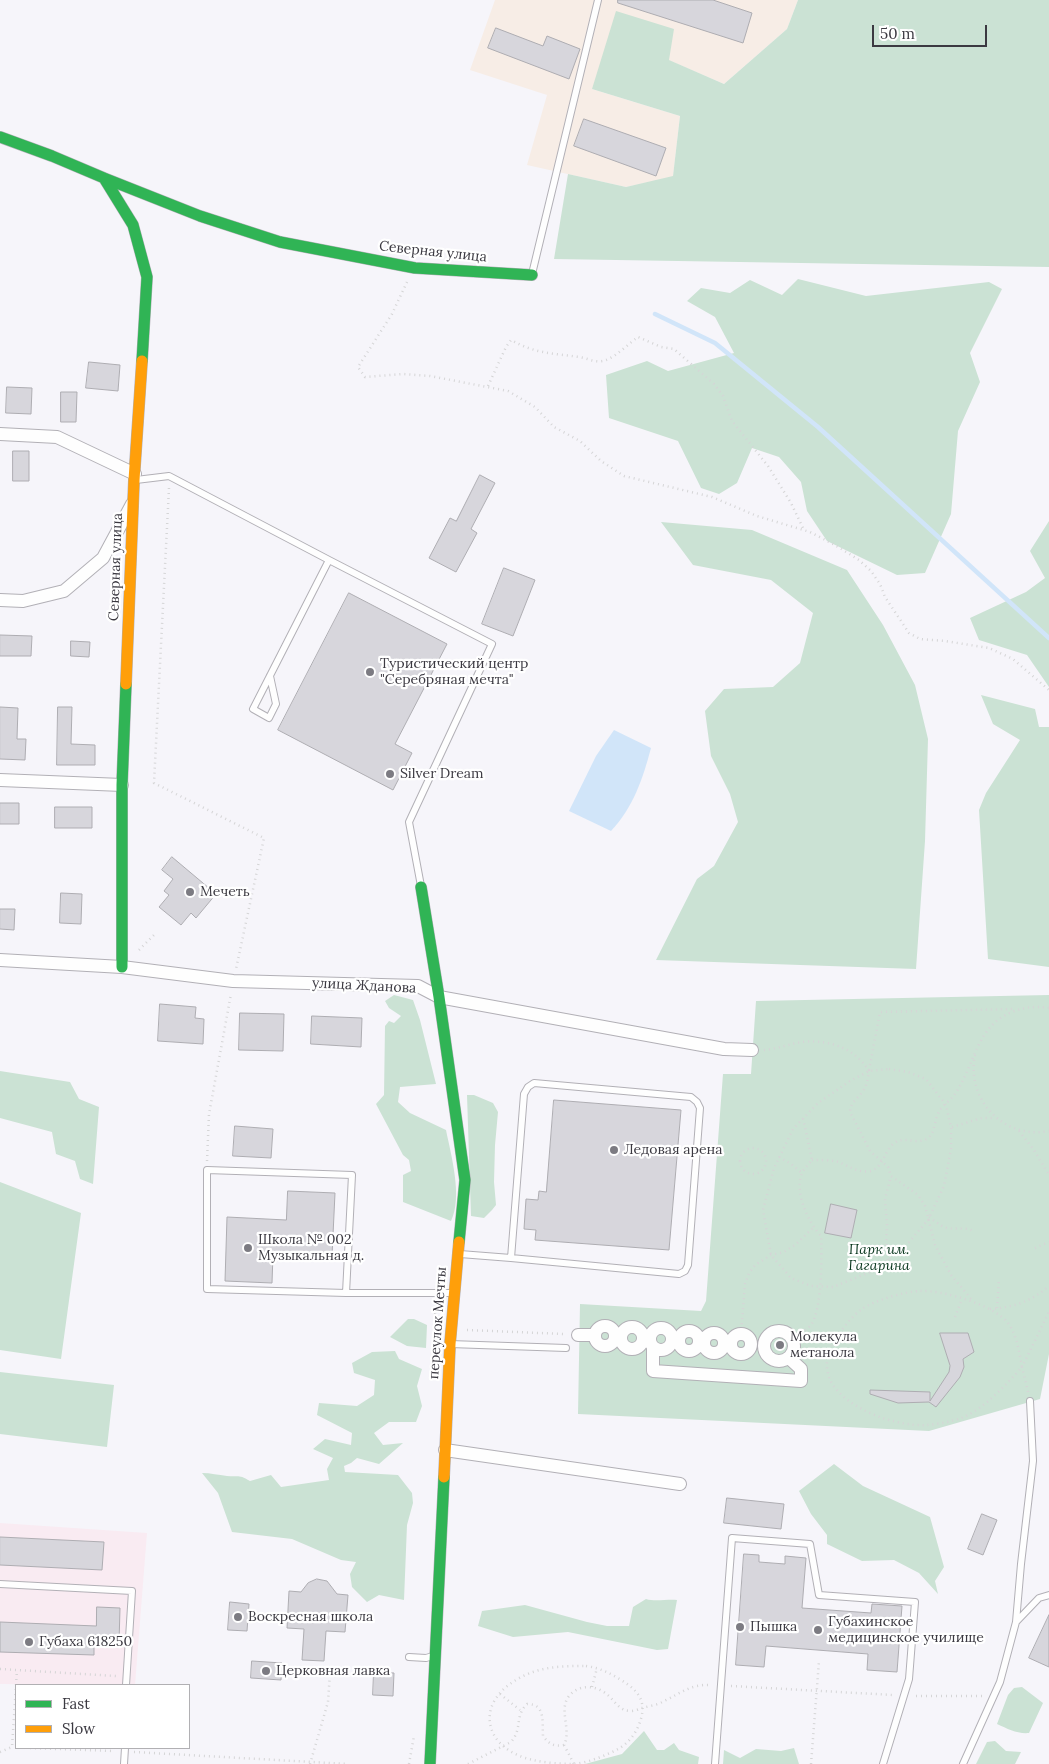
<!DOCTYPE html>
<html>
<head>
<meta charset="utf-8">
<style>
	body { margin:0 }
	#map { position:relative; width:1049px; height:1764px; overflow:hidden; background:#f6f5fa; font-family:Lora,serif }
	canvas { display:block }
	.legend { position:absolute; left:15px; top:1684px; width:175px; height:65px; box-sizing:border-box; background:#fff; border:1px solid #b1b0b3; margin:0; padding:6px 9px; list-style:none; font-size:15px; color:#3b3941 }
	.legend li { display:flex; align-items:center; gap:10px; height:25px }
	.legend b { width:25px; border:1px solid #b1b0b3 }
	.scale { position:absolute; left:872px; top:25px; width:115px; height:22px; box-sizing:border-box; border:2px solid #3b3941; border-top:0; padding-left:6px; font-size:15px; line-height:18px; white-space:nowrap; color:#3b3941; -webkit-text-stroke:4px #fff; paint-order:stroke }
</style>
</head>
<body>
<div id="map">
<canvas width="1049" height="1764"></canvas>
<ul class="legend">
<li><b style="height:6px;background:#30b455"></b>Fast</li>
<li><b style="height:6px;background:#ff9f0a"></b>Slow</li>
</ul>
<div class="scale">50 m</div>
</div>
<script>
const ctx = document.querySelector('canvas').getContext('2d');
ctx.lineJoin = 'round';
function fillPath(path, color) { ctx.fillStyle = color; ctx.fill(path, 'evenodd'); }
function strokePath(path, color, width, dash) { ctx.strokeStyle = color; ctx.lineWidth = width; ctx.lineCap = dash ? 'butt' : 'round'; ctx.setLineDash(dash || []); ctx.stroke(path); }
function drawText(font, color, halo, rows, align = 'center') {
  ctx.font = font + ' Lora,serif'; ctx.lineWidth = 4.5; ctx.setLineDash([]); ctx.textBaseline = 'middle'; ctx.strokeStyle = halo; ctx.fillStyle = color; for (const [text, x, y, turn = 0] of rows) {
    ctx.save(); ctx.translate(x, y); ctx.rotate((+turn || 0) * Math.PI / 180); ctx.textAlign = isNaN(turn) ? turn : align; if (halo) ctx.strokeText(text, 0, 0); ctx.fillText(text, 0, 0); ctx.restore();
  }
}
const commercial = new Path2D(`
	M0,1523l147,10 -12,152 -135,-1z`);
const industrial = new Path2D(`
	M495,0h303l-11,29 -63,55 -56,-24 -76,29 88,27 -7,61 -47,10 -99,-22 20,-70 -77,-25z`);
const green = new Path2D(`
	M798,0h251v267l-495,-8 14,-85 58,13 47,-11 7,-60 -88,-27 24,-78 58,18 -5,31 55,24 63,-55z
	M798,279l68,17 123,-14 13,7 -32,64 10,29 -22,49 -7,83 -26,59 -28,2 -70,-34 -20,-30 -6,-29 -22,-25 -27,-9 -15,35 -18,11 -18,-6 -23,-47 -69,-23 -3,-43 41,-14 21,10 66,-18 -19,-36 -28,-16 14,-13 29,5 20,-13 32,15z
	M1049,521v166l-22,-32 -48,-15 -9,-22 56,-26 19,-14 -15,-27z
	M661,522l91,8 95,40 36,55 32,60 13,54 -3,102 -9,128 -260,-9 41,-81 17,-13 24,-44 -8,-28 -19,-38 -6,-45 19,-22 49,-2 27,-24 13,-50 -42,-33 -78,-15z
	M981,695l54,14 4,18h10v240l-61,-8 -9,-149 7,-17 34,-53 -27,-16z
	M394,995l19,5 7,20 16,64 -36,3 -2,15 12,11 36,17c5,25 17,67 5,91l-48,-19v-27l8,-4 -2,-11 -6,-5 -27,-51 8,-9 1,-69 4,-5 5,2 7,-7 -12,-8 -4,-7z
	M1049,995v359l-9,45 -111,32 -351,-17 2,-110 121,7 5,-10 17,-227h28l5,-73z
	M0,1071l70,11 9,17 20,8 -6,77 -13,-5 -5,-18 -19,-7 -4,-22 -52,-14z
	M467,1095h7l19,8 5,9 -3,33 -1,37 2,23 -4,5 -8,8 -13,-2z
	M0,1182l81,31 -20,146 -61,-9z
	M408,1319h6l13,6 -1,23 -19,-2 -17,-9z
	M395,1351l4,8 23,10 -5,17 5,20 -6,16h-27l-15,11 9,12 20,-2 -24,21 -22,-6 -6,5 -7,3 1,6 53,3 14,18 1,10 -6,22 -3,75 -25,-5 -12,7 -15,-15 -2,-13 6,-12 -15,-2 -49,-21 -60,-7 -14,-39 -16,-20c9,0 16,2 25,3 12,1 12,-2 23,5l21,-6 10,12 48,-7 -2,-11 6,-11 -20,-9 12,-10 26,6 1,-12 -35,-18 2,-12 38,3 17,-11 1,-15 -21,-7 -2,-10 20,-11z
	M0,1372l114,13 -7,62 -107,-13z
	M834,1464l29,22 67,31 14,50 -9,14 3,13 -19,-21 -25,-13 -32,1 -35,-17v-9l-16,-21 -12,-23z
	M646,1599c9,3 21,0 31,1l-9,49 -11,1 -89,-18 -55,5 -35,-11 4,-15 43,-6 62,17 20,4h22l4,-19z
	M1022,1687l21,16 -14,30c-12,1 -21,-4 -32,-9l11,-29 6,-7z
	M644,1731l13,19h7l10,-7 5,7 20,7 -1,7h-113l37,-10z
	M995,1741l11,10 15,1 -6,12h-39l11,-22z
	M794,1748l5,16h-76l1,-14 16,8 16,-9 25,2z`);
const water = new Path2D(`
	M614,730l37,18c-8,30 -18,60 -40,83l-42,-20 27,-55z`);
const stream = new Path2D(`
	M655,314l60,29 103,84 231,211`);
const building = new Path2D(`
	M618,0h95l39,13 -9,30 -125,-40z
	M496,28l47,18 4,-10 33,13 -11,30 -81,-31z
	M584,119l82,29 -10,28 -82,-30z
	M89,362l31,3 -2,26 -32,-3z
	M7,387l25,1 -1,26 -25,-1z
	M61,392h16l-1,30h-15z
	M13,451h16v30h-16z
	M480,475l15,8 -24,46 6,4 -21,39 -27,-14 21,-40 6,3z
	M504,568l31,12 -22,56 -31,-12z
	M349,593l98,51 -52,100 17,9 -19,37 -115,-60z
	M0,635l32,1 -1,20h-31z
	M71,641l19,1 -1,15 -18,-1z
	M0,707l18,1 -1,31h9l-1,21 -25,-1z
	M58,707h14l-1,37 24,1v20h-38z
	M0,803h19v21h-19z
	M55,807h37v21h-37z
	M172,857l44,37 -20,24 -5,-5 -10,12 -22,-18 10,-12 -5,-4 9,-12 -11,-9z
	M61,893l21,1 -1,30 -21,-1z
	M0,909h15l-1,21 -14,-1z
	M160,1004l36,3 -1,11 9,1 -1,25 -45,-3z
	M240,1013l44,1 -1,37 -44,-1z
	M312,1016l50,2 -1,29 -50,-3z
	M554,1100l127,10 -12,140 -134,-10 1,-10 -12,-1 2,-30 12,1 1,-9 7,1z
	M235,1126l38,3 -2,29 -38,-2z
	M288,1191l47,2 -3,63 -59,-2 -1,29 -47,-2 2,-64 59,3z
	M831,1204l26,6 -6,28 -26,-5z
	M940,1333h28l6,19 -11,7 1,8 -4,10 -24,30 -7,-5 -31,1 -28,-9v-4l60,2v9l19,-29 1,-6z
	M727,1498l57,6 -3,25 -57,-6z
	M982,1514l15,6 -14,35 -15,-6z
	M0,1537l104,5 -2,28 -102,-5z
	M744,1554l15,1v7l26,2v-8l21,2 -4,50 69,5 1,-9 30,2 -5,66 -30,-2 1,-16 -102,-8 -2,21 -28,-2z
	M317,1579l10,2 10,13 11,1 -3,37 -19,-1 -2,30 -22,-1 2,-31 -17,-1 2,-37 12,1 7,-9z
	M230,1602l19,2 -2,27 -19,-1z
	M97,1607l23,1 -1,35 -25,-2v14l-94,-3v-30l96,4z
	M1049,1615v52l-20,-9z
	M252,1661l30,2 -1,17 -30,-2z
	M374,1672l20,1 -1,23 -20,-1z`);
const path = new Path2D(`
	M407,282l-15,32 -34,53 7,10 38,-3 27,2 78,15 27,16 19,20 26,14 21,20 23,15 88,21 45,19 53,16 25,13 24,15 12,11 9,13 5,13 24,36 11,6 25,2 44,7 11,5 13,6 36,31
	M488,386l18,-39 5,-7c25,14 41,13 68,17 9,1 17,7 27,3 11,-4 22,-16 32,-23l23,10 13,2 40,35 9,12 9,25 36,45 23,37 12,25 3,2
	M169,488l-15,295 110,55 -28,131
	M139,950l16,-16
	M764,1050c13,-1 25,-6 38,-8 26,-3 53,6 67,29 -1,8 -2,14 -6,20 -5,8 -12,10 -13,21l20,39 18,16 3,9 27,19 7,11 10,39 16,30 21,25
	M975,1055c-9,45 29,85 74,76
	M889,1069l19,3 18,7 20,26 5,22v22l-7,37 -16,34 -25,29 -30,22 -40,16 -22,-1 -20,-8 -20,-23 -8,-45 11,-42 19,-39 25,-26 32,-22 19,-10z
	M869,1070l11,-58 135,-3
	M952,1127l30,-9h13
	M1019,1131l15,19 15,25
	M740 1161a13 13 0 1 1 26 0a13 13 0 1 1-26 0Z
	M779,1157l12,7 11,9
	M812,1160c7,0 16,0 23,1 12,3 22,13 36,10 12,-4 13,-18 21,-26 10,-11 25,1 36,-7 8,-6 6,-20 12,-28 4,-6 11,-10 15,-16 20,-29 21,-68 57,-82 12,-5 24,-6 37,-4
	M207,1161l2,-47 22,-120
	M929,1217c6,4 11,9 18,11 10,2 19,-2 28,4
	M1035,1248l14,-6
	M888,1260l-2,-12 1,-23 -2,-26 6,-23
	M997,1308l2,-29
	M990,1309c22,-1 42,-8 59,-23
	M435,1314v-12
	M955,1317l7,-18
	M467,1330l97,4
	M741,1334l4,-50 4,-11 6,-8 16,-10 13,-3 11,-7 19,-18
	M791,1336c7,-3 15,-5 20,-11 11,-15 11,-70 10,-89 -13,-14 -27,-44 -19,-63 2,-5 7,-9 10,-13l-9,-42
	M799,1348l30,2c8,-14 20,-32 33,-41 11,-8 44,-18 58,-18 23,-1 74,14 88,32 9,12 11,29 14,44 -15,17 -39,43 -61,51 -10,4 -24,6 -34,7 -31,2 -82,-16 -97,-45 -4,-10 -4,-20 -1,-30l12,1
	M1028,1392l-6,-25 27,-55
	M586,1666c14,2 24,7 35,14 20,12 27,24 17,47 -4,9 -12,18 -20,22 -13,7 -29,13 -43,15 -14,0 -29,-1 -42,-4 -15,-3 -33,-12 -40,-27 -13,-29 14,-52 40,-61 17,-6 36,-6 53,-6z
	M0,1669l116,7
	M16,1685l1,-15
	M731,1686l162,9
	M592,1687l5,-19
	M500,1694l20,16
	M916,1696h67
	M564,1745l10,19
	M30,1748l84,3
	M0,1752l12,-5 4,-61
	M134,1752l214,12
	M310,1764l18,-62 2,-29
	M409,1764l5,-28
	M468,1764l43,-22c12,-14 3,-25 16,-38 19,0 15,18 16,32 6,8 11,11 21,9 8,-15 -6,-35 5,-49 11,-13 29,-11 41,1 6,6 10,14 21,14 4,0 8,-2 11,-3 7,-2 16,-3 22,-7 17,-8 27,-17 46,-16
	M811,1764l8,-103`);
const lane = new Path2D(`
	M532,274l66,-274
	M136,480l33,-4 160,84
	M270,676l6,28 -7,14 -16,-9 76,-149 163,84 -83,178 12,64
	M460,1254l51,4 13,-164 4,-7 6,-4 157,14 6,5 3,6 -12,157 -3,6 -6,3 -168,-16
	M346,1293l6,-118 -145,-5v119l139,4h107
	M450,1344l116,4
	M0,1584l132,7 -6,94
	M1016,1622l5,-58 12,-103 -3,-60
	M409,1657l17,1 7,-2
	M124,1764l1,-16
	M715,1764l17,-226 78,6 9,51 96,7 -6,77 -26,85
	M963,1764l37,-82 16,-60 23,-24 10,-3`);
const street = new Path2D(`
	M0,434l57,3 78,37
	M0,600l23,1 41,-10 39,-33 29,-54
	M0,780l122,5
	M0,960l122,7 111,14 185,5 21,11 285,52 28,1
	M595 1336a10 10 0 1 1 20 0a10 10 0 1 1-20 0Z
	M621 1338a11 11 0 1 1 22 0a11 11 0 1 1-22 0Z
	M650 1339a11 11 0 1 1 22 0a11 11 0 1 1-22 0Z
	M764 1346a15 15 0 1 1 30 0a15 15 0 1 1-30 0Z
	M679 1341a10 10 0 1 1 20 0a10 10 0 1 1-20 0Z
	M704 1343a10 10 0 1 1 20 0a10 10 0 1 1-20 0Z
	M731 1344a10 10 0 1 1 20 0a10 10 0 1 1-20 0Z
	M578,1335h17
	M653,1348v23l148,10v-12l-12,-11
	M445,1450l235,34`);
const fast = new Path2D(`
	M0,137l52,19 52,22 29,47 14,52 -5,84
	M104,178l96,38 80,26 135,26 117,7
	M421,887l18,110 26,183 -6,62
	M122,967v-182l4,-101
	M430,1764l14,-287`);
const slow = new Path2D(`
	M126,684l8,-204 8,-119
	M444,1477l6,-133 9,-102`);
const markers = [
	[370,672,5,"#7c7b82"],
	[390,774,5,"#7c7b82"],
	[190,892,5,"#7c7b82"],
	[614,1150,5,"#7c7b82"],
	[248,1248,5,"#7c7b82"],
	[780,1345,5,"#7c7b82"],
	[238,1617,5,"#7c7b82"],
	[740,1627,5,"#7c7b82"],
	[818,1630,5,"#7c7b82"],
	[29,1642,5,"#7c7b82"],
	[266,1671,5,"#7c7b82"]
];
const streetNames = [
	["Северная улица",433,252,6],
	["Северная улица",116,567,-88],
	["улица Жданова",364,986,3],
	["переулок Мечты",438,1323,-86]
];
const poiNames = [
	["Туристический центр",380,664],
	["\"Серебряная мечта\"",380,680],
	["Silver Dream",400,774],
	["Мечеть",200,892],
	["Ледовая арена",624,1150],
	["Школа № 002",258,1240],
	["Музыкальная д.",258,1256],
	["Молекула",790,1337],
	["метанола",790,1353],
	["Воскресная школа",248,1617],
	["Губахинское",828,1622],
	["медицинское училище",828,1638],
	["Пышка",750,1627],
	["Губаха 618250",39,1642],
	["Церковная лавка",276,1671]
];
const parkNames = [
	["Парк им.",879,1250],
	["Гагарина",879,1266]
];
fillPath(commercial, '#f9ebf2');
fillPath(industrial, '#f7ede6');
fillPath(green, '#cbe2d4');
fillPath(water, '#d1e5f9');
strokePath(stream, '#d1e5f9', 4.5);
fillPath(building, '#d7d6dc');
strokePath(building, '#aeadb2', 1);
strokePath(lane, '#b2b0b6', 8);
strokePath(street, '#b2b0b6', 14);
strokePath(fast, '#b2b0b6', 12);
strokePath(slow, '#b2b0b6', 12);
strokePath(path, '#d5d5d6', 2.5, [1, 4]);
strokePath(lane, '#fefefe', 6);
strokePath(street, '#fefefe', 12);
strokePath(fast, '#30b455', 11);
strokePath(slow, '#ff9f0a', 11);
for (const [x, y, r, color] of markers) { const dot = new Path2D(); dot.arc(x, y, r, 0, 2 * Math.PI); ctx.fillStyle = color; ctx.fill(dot); strokePath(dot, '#fff', 2); }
drawText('14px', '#3b3941', '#fff', streetNames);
drawText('14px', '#3b3941', '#fff', poiNames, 'left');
drawText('italic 14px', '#09371e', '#fff', parkNames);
</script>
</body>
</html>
